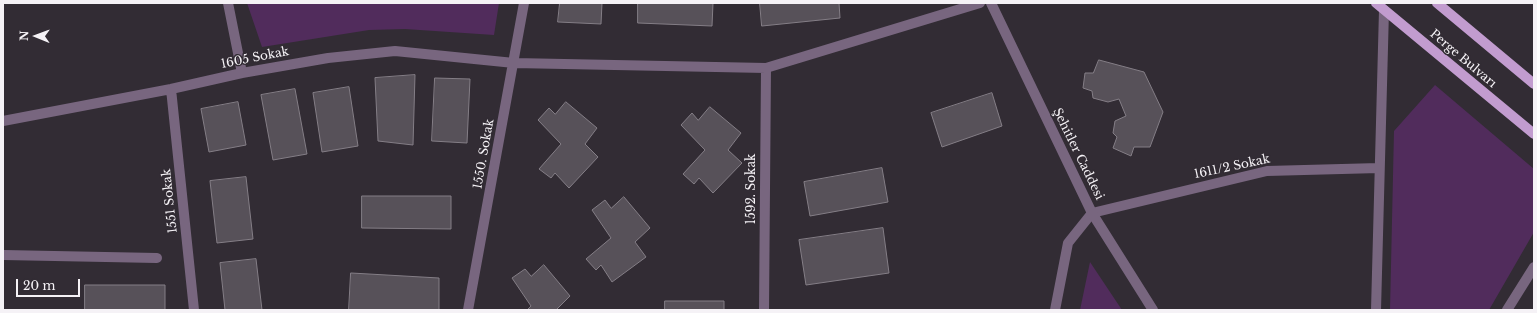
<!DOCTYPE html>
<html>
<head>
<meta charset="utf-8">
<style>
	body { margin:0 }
	#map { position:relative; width:1537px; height:313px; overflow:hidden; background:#322c34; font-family:"Libre Baskerville",serif }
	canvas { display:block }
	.frame { position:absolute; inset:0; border:4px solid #f5f2f6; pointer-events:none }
	.north { position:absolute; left:16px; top:16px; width:40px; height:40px; -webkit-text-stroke:3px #322c34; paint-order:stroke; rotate:271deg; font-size:11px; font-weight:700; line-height:16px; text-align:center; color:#f5f2f6 }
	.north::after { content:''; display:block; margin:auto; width:14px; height:18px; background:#f5f2f6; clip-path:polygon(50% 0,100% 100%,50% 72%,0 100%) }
	.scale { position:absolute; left:16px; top:279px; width:64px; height:18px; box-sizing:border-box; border:2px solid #f5f2f6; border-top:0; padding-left:5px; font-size:12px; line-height:14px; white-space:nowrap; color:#f5f2f6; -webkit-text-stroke:3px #322c34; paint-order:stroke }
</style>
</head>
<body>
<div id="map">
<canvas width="1537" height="313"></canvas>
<div class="frame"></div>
<div class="north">N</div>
<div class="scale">20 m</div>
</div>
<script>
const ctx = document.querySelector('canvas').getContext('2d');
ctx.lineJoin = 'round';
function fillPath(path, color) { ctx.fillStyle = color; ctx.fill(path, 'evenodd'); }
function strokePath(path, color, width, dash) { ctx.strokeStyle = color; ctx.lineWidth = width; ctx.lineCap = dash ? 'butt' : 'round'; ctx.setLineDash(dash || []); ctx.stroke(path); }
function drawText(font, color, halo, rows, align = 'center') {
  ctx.font = font + ' "Libre Baskerville",serif'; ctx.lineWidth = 3; ctx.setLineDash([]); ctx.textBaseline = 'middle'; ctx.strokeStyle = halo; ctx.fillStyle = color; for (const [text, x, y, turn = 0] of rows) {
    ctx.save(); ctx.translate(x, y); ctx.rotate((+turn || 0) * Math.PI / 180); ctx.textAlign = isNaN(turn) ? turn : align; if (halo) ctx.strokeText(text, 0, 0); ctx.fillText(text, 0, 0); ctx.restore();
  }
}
const green = new Path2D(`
	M247,3h252l-5,32 -89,-6 -36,1 -107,17z
	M1435,85l99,84v63l-45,78h-99l4,-179z
	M1090,262l32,48h-42z`);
const building = new Path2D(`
	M560,3h42l-1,21 -43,-2z
	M638,3h75l-1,23 -74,-3z
	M760,3h79l1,15 -78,8z
	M1099,60l45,12 19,40 -13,35h-16l-3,9 -18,-8 4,-11 -4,-4 2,-12 11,-5 -7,-17 -11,3 -15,-4 -1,-7 -9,-3 2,-15h8z
	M415,75l-2,70 -35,-4 -3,-63z
	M435,78l35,1 -3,64 -35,-2z
	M349,87l9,59 -36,6 -9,-59z
	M295,89l12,65 -34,6 -12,-65z
	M992,93l10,33 -60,21 -11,-34z
	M238,102l8,43 -37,7 -8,-43z
	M566,102l31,26 -12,16 13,13 -29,31 -14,-15 -4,5 -12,-9 22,-25 -23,-24 11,-12 6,6z
	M710,107l31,26 -13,17 14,13 -29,30 -14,-15 -5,6 -11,-10 22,-24 -24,-25 11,-12 6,7z
	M882,168l6,34 -78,14 -6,-34z
	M246,177l7,62 -36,4 -7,-62z
	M362,196h89v33l-89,-1z
	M624,197l26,31 -15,14 11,15 -34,25 -11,-17 -5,5 -10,-11 25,-21 -19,-28 13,-10 6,8z
	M883,228l6,45 -83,12 -7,-45z
	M256,259l6,51h-37l-5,-47z
	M544,265l26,31 -14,14h-29l4,-4 -19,-28 13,-9 6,7z
	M351,273l88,5v32h-90z
	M85,285h80v25h-80z
	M665,301h59v9h-59z`);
const service = new Path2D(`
	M3,255l154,3`);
const minor = new Path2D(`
	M228,3l14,70
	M171,89l23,221
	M3,121l168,-32 71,-16 86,-15 67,-7 119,12 252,5 214,-65
	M468,310l56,-307
	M764,310l2,-242
	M1055,310l13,-67 24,-30 175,-42 112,-3
	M1376,310l8,-300
	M1507,310l27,-43`);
const tertiary = new Path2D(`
	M991,3l101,210 61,97`);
const primary = new Path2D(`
	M1376,3l158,131
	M1437,3l97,81`);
const streetNames = [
	["1605 Sokak",255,58,-11],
	["Perge Bulvarı",1463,59,40],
	["1550. Sokak",484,154,-80],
	["Şehitler Caddesi",1078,154,64],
	["1611/2 Sokak",1232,167,-12],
	["1592. Sokak",752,189,-90],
	["1551 Sokak",170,201,-96]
];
fillPath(green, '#512c5c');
fillPath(building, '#575159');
strokePath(building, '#847e86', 1);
strokePath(service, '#78667f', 10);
strokePath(minor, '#78667f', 10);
strokePath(tertiary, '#78667f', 10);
strokePath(primary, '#c29ccf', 10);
drawText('12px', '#f5f2f6', '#322c34', streetNames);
</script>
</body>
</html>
